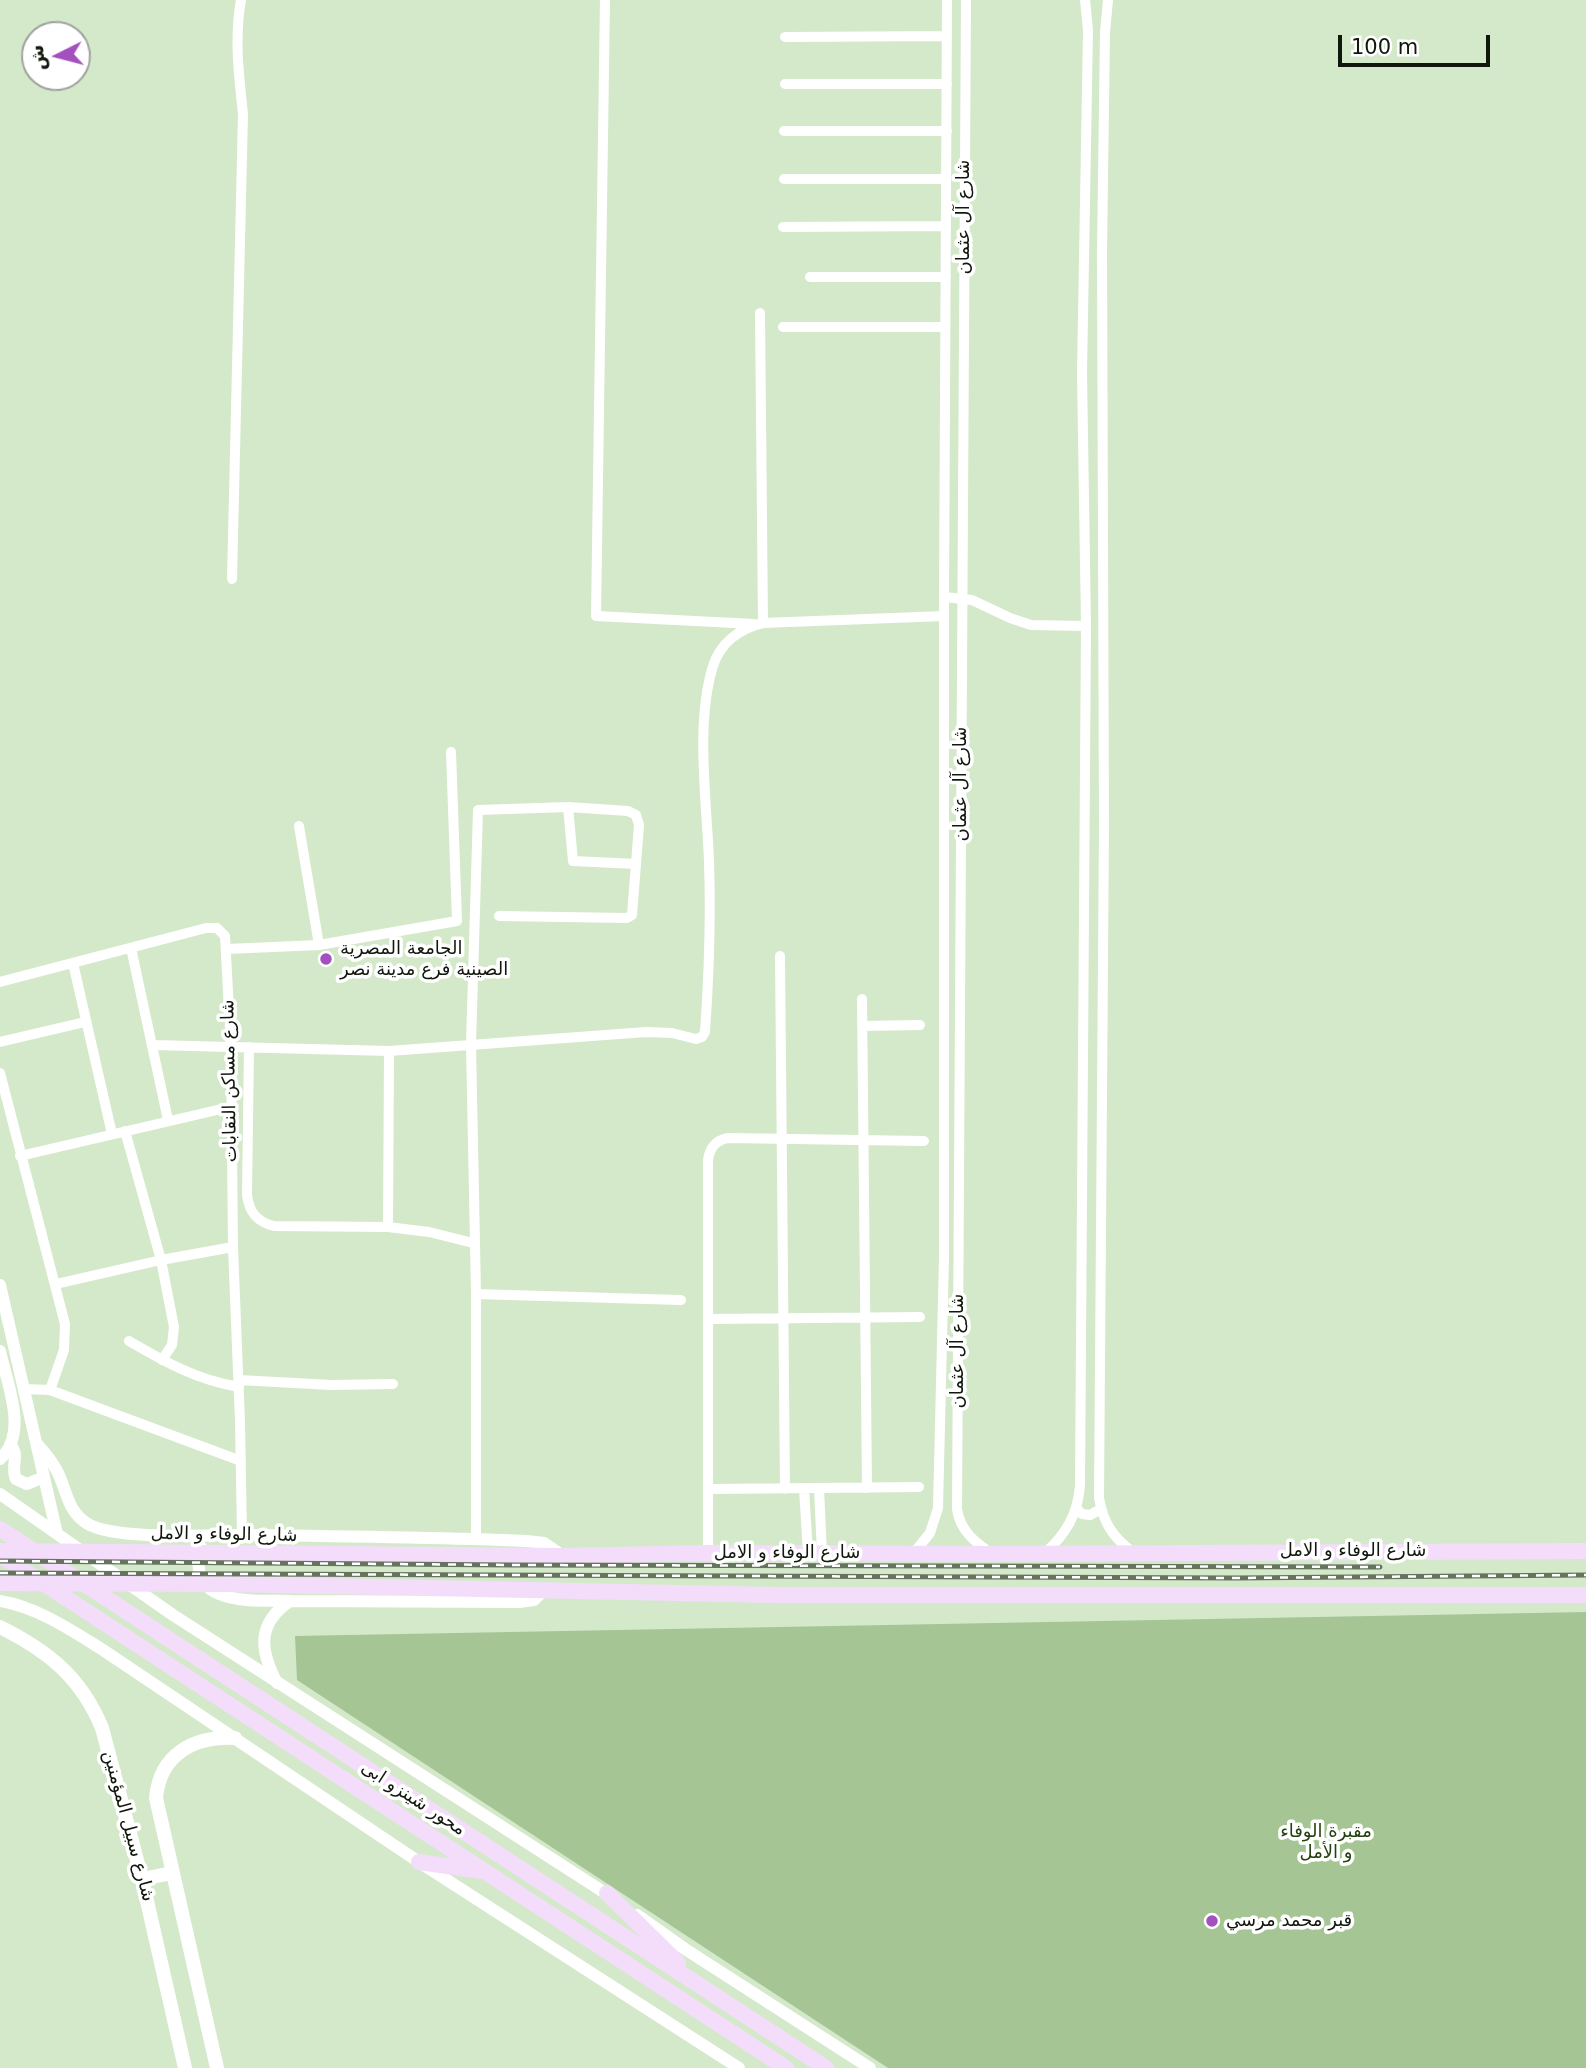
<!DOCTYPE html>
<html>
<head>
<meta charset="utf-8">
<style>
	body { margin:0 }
	#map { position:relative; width:1586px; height:2068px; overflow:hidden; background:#d4e9ca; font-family:"DejaVu Sans",Vazirmatn,sans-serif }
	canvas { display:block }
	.north { position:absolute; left:21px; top:21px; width:70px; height:70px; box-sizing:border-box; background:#fff; border:2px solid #9fa29e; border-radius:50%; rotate:264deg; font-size:19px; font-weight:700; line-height:28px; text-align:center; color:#10170c }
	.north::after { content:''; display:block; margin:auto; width:24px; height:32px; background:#a451c0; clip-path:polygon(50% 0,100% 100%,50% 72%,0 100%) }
	.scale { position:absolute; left:1338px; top:35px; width:152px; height:32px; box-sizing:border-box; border:4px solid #10170c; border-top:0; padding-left:9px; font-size:21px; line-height:24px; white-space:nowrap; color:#10170c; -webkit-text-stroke:5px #fff; paint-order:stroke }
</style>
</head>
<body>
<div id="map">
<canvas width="1586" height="2068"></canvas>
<div class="north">ش</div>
<div class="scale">100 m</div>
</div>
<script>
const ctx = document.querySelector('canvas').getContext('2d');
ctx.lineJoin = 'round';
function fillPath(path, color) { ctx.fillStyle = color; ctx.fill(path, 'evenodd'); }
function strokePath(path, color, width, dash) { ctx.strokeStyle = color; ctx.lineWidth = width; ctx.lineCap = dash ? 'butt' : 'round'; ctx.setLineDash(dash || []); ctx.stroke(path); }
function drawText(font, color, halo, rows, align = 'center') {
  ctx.font = font + ' "DejaVu Sans",Vazirmatn,sans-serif'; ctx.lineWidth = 7; ctx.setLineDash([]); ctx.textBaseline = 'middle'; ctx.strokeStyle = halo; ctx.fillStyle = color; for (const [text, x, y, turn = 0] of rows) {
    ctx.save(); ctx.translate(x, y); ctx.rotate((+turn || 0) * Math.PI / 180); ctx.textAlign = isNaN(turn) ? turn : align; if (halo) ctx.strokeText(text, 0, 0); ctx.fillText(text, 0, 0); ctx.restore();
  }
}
const green = new Path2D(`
	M1586,1612v456h-698l-591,-388 -2,-44z`);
const minor = new Path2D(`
	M605,0l-9,616 158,8
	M966,0l-9,1509c3,22 18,33 35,45
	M1108,0l-3,32 -3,220 2,573 -5,673c4,24 14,40 34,54
	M785,37l162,-1
	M785,84h162
	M784,131h163
	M784,179h162
	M783,227l163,-1
	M810,277h136
	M760,313l3,310
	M783,327h162
	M232,579l11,-465c-4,-38 -9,-75 -2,-114
	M944,597l28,3 38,18 21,7 55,1
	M568,807l5,54 63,3
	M299,826l20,119
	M131,948l37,172
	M227,949l92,-4 138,-24 -6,-169
	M780,956l5,533
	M73,963l39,171
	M0,982l206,-54h11l8,8 6,111 2,200 7,175 2,113
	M862,999l5,489
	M862,1026l58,-1
	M0,1042l85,-20
	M153,1045l236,6 257,-19 26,1 24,6 6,-2 3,-5c4,-57 6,-113 4,-170 -2,-60 -14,-138 4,-196 7,-23 27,-38 50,-43l181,-7
	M249,1047l-2,148c2,17 10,27 27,31l114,1 41,5 44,11
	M0,1073l65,251 -1,26 -14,40
	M125,1131l36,129 13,67 -2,18 -10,15
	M20,1156l210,-49
	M388,1227l1,-176
	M56,1284l105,-24 72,-13
	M476,1294l205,6
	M708,1319l212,-2
	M129,1341c36,21 68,39 110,46
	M239,1380l92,5 62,-1
	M24,1389l26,1 191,71
	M709,1489l210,-2
	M804,1489l4,64
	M819,1489l3,64
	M1076,1508l6,6 8,1 11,-6
	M476,1539v-245l-5,-250 7,-234 90,-3 60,4 8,4 3,10 -7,90 -5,3 -128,-2
	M708,1553v-393c2,-13 8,-20 20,-22l196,3
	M1045,1553c21,-19 33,-39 35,-68l6,-859 -4,-253 6,-343 -3,-30
	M913,1554l17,-21 8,-25 6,-251v-660l3,-597`);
const tertiary = new Path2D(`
	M0,1285l57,249
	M0,1351c7,33 29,82 0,108
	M11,1445c9,12 -1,22 5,34l11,5 17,-7
	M38,1445c7,8 14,16 19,26 10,19 10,41 31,53 28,16 118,11 153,11 95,1 191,2 286,6l17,2 19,13
	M0,1494l173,121 440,283
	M201,1547c-16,60 51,53 89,54
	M0,1601c37,6 71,29 103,49l316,212 320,206
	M277,1683c-17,-32 -21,-59 13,-82l229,1 15,-2 10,-10
	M637,1915l48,34 185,119`);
const secondary = new Path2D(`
	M0,1627c48,24 81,50 102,101l40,151 43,189
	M142,1879l30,-6
	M217,2068l-61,-270c4,-44 38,-62 79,-60`);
const primary = new Path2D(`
	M0,1529l826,539
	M0,1551l563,5 145,-3 284,1 594,-3
	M0,1555l786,513
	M0,1583l228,1 549,11h809
	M419,1862l63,9
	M607,1893l71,70`);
const rail = new Path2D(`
	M0,1561l513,4 867,2
	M0,1573l1235,5 351,-3`);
const markers = [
	[326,959,7,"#a451c0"],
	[1212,1921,7,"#a451c0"]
];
const streetNames = [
	["شارع آل عثمان",964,217,-90],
	["شارع آل عثمان",961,784,-90],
	["شارع مساكن النقابات",230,1081,-91],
	["شارع آل عثمان",958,1351,-90],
	["شارع الوفاء و الامل",224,1535,1],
	["شارع الوفاء و الامل",1353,1551],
	["شارع الوفاء و الامل",787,1553],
	["محور شينزو ابى",413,1799,33],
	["شارع سبيل المؤمنين",128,1826,75]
];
const poiNames = [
	["الجامعة المصرية",340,949],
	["الصينية فرع مدينة نصر",340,970],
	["قبر محمد مرسي",1226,1921]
];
const parkNames = [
	["مقبرة الوفاء",1326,1832],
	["و الأمل",1326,1853]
];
fillPath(green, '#a5c595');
strokePath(minor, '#fff', 10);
strokePath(tertiary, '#fff', 12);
strokePath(secondary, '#fff', 14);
strokePath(primary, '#f3ddfb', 16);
strokePath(rail, '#66735f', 5);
strokePath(rail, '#fff', 2.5, [8]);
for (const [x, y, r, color] of markers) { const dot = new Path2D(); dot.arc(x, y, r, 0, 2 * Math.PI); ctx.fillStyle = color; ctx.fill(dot); strokePath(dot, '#fff', 2.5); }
drawText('18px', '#10170c', '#fff', streetNames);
drawText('18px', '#10170c', '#fff', poiNames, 'left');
drawText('18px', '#23420d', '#fff', parkNames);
</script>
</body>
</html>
